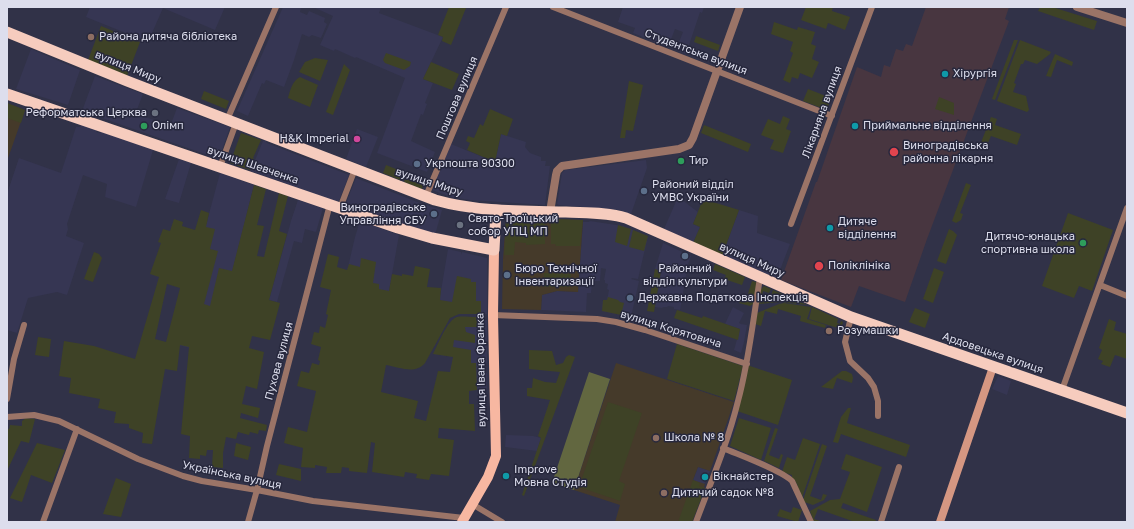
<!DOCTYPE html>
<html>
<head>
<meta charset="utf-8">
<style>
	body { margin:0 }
	#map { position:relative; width:1134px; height:529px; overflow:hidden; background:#313248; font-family:"Golos Text",sans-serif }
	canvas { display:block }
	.frame { position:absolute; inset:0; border:8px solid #dddeed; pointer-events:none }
</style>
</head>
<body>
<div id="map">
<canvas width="1134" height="529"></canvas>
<div class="frame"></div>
</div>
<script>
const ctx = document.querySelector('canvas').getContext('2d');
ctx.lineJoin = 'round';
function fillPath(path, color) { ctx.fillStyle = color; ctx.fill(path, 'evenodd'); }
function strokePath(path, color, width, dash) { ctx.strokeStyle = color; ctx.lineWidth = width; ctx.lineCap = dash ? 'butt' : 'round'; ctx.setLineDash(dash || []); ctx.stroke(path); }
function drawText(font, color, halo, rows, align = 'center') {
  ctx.font = font + ' "Golos Text",sans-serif'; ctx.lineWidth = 3; ctx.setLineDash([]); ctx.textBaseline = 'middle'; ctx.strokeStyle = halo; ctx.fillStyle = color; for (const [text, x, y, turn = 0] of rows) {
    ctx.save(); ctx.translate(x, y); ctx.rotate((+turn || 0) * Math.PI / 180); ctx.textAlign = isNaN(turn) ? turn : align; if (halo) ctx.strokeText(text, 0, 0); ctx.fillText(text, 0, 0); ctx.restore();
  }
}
const built = new Path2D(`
	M90,7h135l-10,23 -52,-22 -15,34 -62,-25z
	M283,7h18l-1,5 7,3 2,-4 16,7 -1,4 3,2 -6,14 -9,-3 -3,2 -7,-3 -8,26 -10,27 -18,-7 -2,4 -2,-1 -14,33 -11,-5z
	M313,7h68l-2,6 64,24 -20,42 10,4 -8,20 2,1 -4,11 -2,-1 -10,27 24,11 -8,20 -50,-19 28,-75 -49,-21 -1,1 -20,-9 -1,2 -14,-6 13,-29z
	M623,7h81l-2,6 -2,-1 -14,42 -10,-4 7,-18 -8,-3 -7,18 -35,-14 2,-5 -17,-6z
	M31,49l49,21 -12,35 -52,-16z
	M95,76l48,18 -7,18 3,2v1l27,9 1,-2 4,2 6,-16 53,19 -11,32 -137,-48z
	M81,124l15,5v3l4,1 1,-2 52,19 -17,57 -31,-10 2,-13 -24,-9 -16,49 1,5 -2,7 18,7 -17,52 -10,-3 -29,6 -11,35 -10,-3v-136l12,-36 42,15 15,-46h4z
	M357,129l21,8 -12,30 -20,-8z
	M501,134l25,8 -1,5 5,6 11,4v4h5l-1,5h5l-5,39 -75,-5 -19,-3 -19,-7 19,-46 44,18z
	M265,140l2,3 82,32 -10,26 -2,1 -83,-30h-2l-1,-2 12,-29z
	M179,159l12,4 -12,40 -14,-4z
	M646,160l1,8 -16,46 -12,-4 -60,-5 -2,-1 5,-31 3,-3z
	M220,173l34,12 -42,168 -38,-9z
	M356,178l64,25 22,7 -7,25 -33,-10 -55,-20 -1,-2z
	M678,197l20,15 -5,12 7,3 -7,16 -29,-14z
	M298,200l25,8 -7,24 -11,-3 -3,14 -8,-2 -17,61 -8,-2 22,-79z
	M739,210l19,6 -1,17 33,11 -13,34 -55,-22z
	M360,221l39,14 -10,56 -50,15 16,-69z
	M590,221l33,5 25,10 -10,43 -6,-1 -1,1 8,2 -8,36 -29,-6 1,-11h4l2,-10 -2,-1 1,-5 -3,-1v-3h-1l2,-11 -5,-1 -1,13h-8l-1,12h-4l-1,19 -45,-2 1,-15 15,-4 21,1 5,-70h6z
	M663,243l28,13 -3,8 -8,46 -6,-1v-2l-6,-1 -1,1h-4l-1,1 -7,-1 6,-36 -6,-2z
	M448,249l13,3v3l1,-3 25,6v56h-24l-12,-5 -2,10 -18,32z
	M733,307l11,6 -5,10 2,1 6,1 -3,17 -3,11 -7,-3 6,-21 -15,-5z
	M459,317h17v2l11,1v43l-2,1v9h2v17l-41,1 7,-34 -20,-3 16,-30 6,-6z
	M998,376l13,5 -4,14 -15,-6z
	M506,435l27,1 8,2 -4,13 -32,-4z
	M698,467l12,4 -7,16 -10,-7z`);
const education = new Path2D(`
	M7,103l18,7 -18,51z
	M506,218l77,2 -5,72 -21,-1 -15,4 -1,15 -39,-1 1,-50z
	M616,363l118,39 -24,69 -12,-4 -5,13 12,4 -1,3 1,1 -13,34h-77l5,-17 -46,-15z`);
const medical = new Path2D(`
	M926,7h83l-4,12 4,2 -82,218 -22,63 -46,-16 -8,21 -70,-27 35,-98h1l40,-115 24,10 3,-12 6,2 6,-18 7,2 3,-7 6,2z`);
const green = new Path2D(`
	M449,7l17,1 -15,37 -9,-4 1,-4 -5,-2z
	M806,7h27l-1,4 18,6 -5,13 -17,-7 -2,6 -25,-9z
	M1040,7h12l45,14 -3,9 -56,-19z
	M774,22l23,8 1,-3 17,5 -4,12 5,2 -4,13 7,3 -7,16 -12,-5 -2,6 -6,-2 -2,6 -7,-3 10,-27 -3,-2 3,-9 -22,-8z
	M101,26l39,16 -13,34 -39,-16z
	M696,36l24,9 -2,6 -24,-9z
	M1014,40h4l-23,60 -3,-1z
	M1020,40l31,12 -1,2 -13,10 -12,-4 -2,4h-2l-7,19 2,1 -3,8 13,4 3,14 -2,2 -30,-11z
	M386,53l25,9 -1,4 -6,4 -19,-7 -2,-3z
	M1055,54l18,8 -1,4 -15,-6 -6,17 -5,-1z
	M315,58l13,2 -8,21 -21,-9 6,-10z
	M431,62l28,12 -7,16 -29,-11z
	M344,64l6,6 -17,45 -7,-3z
	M300,77l18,8 -8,22 -22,-9c2,-7 4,-17 12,-21z
	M629,81l14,4 -10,46 -7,-1 -1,8h-5z
	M808,89l23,9 -4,12 -24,-9z
	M204,91l25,10 -3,8 -25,-10z
	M939,97l15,6v12l-19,-6z
	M7,103l18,7 -4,13 -14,-5z
	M490,109l23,10 -6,17 -6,-2 -6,28 -28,-12 3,-7 -4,-2 2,-5 6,2 6,-14 3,2z
	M783,116l7,3 -4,10 5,2 -8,22 -13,-4 4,-9 -13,-5 7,-16 12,5z
	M991,117l6,2 -2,6 26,9 -4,11 -26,-9 -5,11 -6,-2z
	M704,125l47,19 -3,8 -47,-19z
	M241,133l20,7 -8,18 1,1 -4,11 -20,-7z
	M386,165l17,7 -3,8 -17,-7z
	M407,173l18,8 -3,8 -18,-7z
	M966,183l5,2 -11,28 3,1 -2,6 -5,3 -4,-2z
	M254,185l12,4 -9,36 7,1 -7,30 7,1 15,-64 9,3 -9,35 8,3 -18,66 11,3 -10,37 -18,-4 -3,12 15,4 -7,37 -11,-3 -4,18 18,4 -2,10 -17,-5 -1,5 27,7 -1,6 -7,-1 -1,4 -8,-2 -1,3 -11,-3 -2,7 -10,-2 -3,16v15l-11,-1 1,-17h-6l-1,6 -6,-1v4l-11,-1 1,-22 -9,-2 8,-87 -9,-2 -3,26 -12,-2 -13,75 -10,-1 1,-10 -14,-5v-4l-15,-1 2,-11 -18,-4 2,-9 -31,-6 2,-15 -12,-2 5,-35 30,5 41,13 24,-82 -9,-3 11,-31 -3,-1 5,-13 7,2 4,-12 9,3 -1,4 13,4 6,-20 8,3 -3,14 9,2 -5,20 8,2 -14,53 6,2 9,-38 13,3zM167,284l13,4 -14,54 -11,-3z
	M703,199l36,11 -17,46 -29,-13 7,-16 -7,-3z
	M1068,213l45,17 -21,61 -13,-5 -5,12 -32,-12z
	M506,218l39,1v25l-19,1v-2l-11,-1 -1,13h-10v4z
	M551,219l32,1 -3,26h-24l-1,-2h-4z
	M618,225l13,4 -4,17 -12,-4z
	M949,229l4,2 4,4 -11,29 -9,-3z
	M633,230l15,6 -4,15 -15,-4z
	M94,252l5,2 3,4 -9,24 -9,-3z
	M328,254l11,3 -2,10 10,3 2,-6 11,3 1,-9 15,4 -3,21 6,1v5l10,2 3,-17 10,2v-2l11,2 2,-10 15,3 -3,18 14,1 -1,12 12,2 5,-26 14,3v3h5v19h5v13h-22l-9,4 -25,45c-10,12 -26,4 -39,2l-5,27 37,9 -4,17 12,3 12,-50 12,1 3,-15 -20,-3c5,-9 14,-34 24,-37 5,-1 13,0 19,0v2h1v8h-12l1,5 9,3v8l-21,-3 -1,7 18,3v13h5l1,27 -8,1v13h5l1,27 -36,-3 -1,10 16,2 -5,36 -18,-2 -2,6 -13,-2 1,-4 -12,-2 -1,5 -32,-5 3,-29 -4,-1 -4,31 -18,-2v-3l-7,-1 -1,6h-15l1,-6 -12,-2v3l-14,-1 2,-19 -19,-5 4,-16 19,5 9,-41 -19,-5 4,-15 8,2 3,-10 7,2 1,-4 -2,-1 3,-13 -10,-3 3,-12 5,1 1,-7 5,2 3,-13 -2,-1 5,-24 -11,-3z
	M715,264l30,13 -3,8 -18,-6 2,-4 -13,-5z
	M934,268l10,4 -11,31 -10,-4z
	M655,269l6,2 -7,41 -7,-1z
	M544,273l27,1 -1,13h-26z
	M752,281l4,1 1,2 -4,20 -3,2 -11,-3 2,-5 5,2z
	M764,286l7,3 -2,4 -6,-2 -1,5 8,3 3,-9 34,15 -26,-3 -22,2 2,-15z
	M608,297l10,3 2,2 4,1 -3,12 -19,-4 1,-11h4z
	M784,303l27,4 -4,12 19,6 -1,3 -25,-7 1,-5 -23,-7 -1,5 -12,-3 -4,15 -6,-2 2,-11 22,-9z
	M812,307l26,12 -1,4 3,1 1,-3 2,1 -2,7 -32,-10z
	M915,308l15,6 -5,14 -16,-6z
	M677,310l25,8 1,-2 37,13 -2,11 -64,-22z
	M1109,319l7,3 -2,8 13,4v25l-12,-4 -5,12 -9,-3 2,-3 -5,-2 4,-9 -3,-2z
	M38,337l13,2 -2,18 -14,-2z
	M677,344l66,22 -9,35 -67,-22z
	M529,350l23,1 4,14 7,-2 3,-6 3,-2 6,2 -51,139 -2,-1 19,-57 -3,-2 12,-36 -23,-4v-8h5l1,-10 12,4 11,1 4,-11 -31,-3z
	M747,365l45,15 -14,45 -41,-14z
	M842,371h4l6,3 1,4 -1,5 -15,-5 -4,11 -12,-2z
	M608,402l34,11 -23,68 6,3 -5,17 -41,-14z
	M848,408h3l-4,15 63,22 -4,12 -65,-23 -3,9 -5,-1 8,-25z
	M26,418l9,1 -6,24 -8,-2 -14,30v-42h2l1,-4 12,1v-5z
	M739,418l32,10 -10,32 -31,-14z
	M775,428l3,1 -9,26 10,4 2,-5 2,1 -4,13 -15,-7z
	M803,438l17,6 -18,54 -6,-11 2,-1 -3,-5 -1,1 -2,-4v-3l-10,-3 5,-15 8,3z
	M37,443l28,7 -13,33 -21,-8 -9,27 -12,-4z
	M236,443l15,4 -3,13 -14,-4z
	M822,444l5,2 -17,50 11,4 2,-6 4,1 -3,5 -11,5 -9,-3 -1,-2z
	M846,454l36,13 -15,45 -24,-9 -2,5 35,12 -1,2h-20l-37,-13 -4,10 6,2 -1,1h-5l-4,-11 20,-11 10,-1 10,-27 -9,-3z
	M279,464l22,5v12l-25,-6z
	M116,478l15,6 -10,33 -18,-3z
	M693,480l7,3 -1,3 6,2 -13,34h-14z
	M793,507l9,3 -4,12 -21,-6 3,-7 11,4z`);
const forest = new Path2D(`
	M589,372l21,7 -36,111 -22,-7z`);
const minor = new Path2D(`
	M553,7l279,109
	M227,120l49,-113
	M220,167l16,-44
	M426,196l80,-189
	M340,208l15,-39
	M791,224l81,-217
	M1100,285l27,11
	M493,315l104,4 19,3 29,8 102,34
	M851,317l-6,25 5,19 18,17 6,9 4,14v15
	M1062,390l65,-182
	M7,399l7,-40 10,-34
	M7,417l27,-2 25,6 79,38 45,17 19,5 55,9 56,11 151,17
	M723,448c16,7 58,22 69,33l19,41
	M472,504l30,18
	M43,522l34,-93
	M248,522l9,-32 10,-44 63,-242
	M696,522c15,-40 32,-80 42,-121 11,-40 15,-82 22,-123
	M881,522l18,-55`);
const tertiary = new Path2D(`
	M1077,7l50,16
	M550,212l6,-37 1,-4 5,-5 117,-17 10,-4 4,-7 47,-131`);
const secondary = new Path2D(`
	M940,522l53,-155`);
const primary = new Path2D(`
	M462,522l26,-45 8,-21 -3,-141 1,-65`);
const trunk = new Path2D(`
	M7,32l120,49 308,119c42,12 87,11 131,12 20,1 41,0 60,6l225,99 276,96
	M7,94l391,134 34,10 62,12 2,-40`);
const markers = [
	[91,37,4,"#8d6e63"],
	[945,74,4,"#0f9aa8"],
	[155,113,4,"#6b7280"],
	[144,126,4,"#2e9e5b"],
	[855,126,4,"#0f9aa8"],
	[357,139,4,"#d1479c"],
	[894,152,5,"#e0444e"],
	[681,161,4,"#2e9e5b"],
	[417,164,4,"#5c6f8a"],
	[644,191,4,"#5c6f8a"],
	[434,214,4,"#5c6f8a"],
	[460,225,4,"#6b7280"],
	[830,228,4,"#0f9aa8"],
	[1083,243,4,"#2e9e5b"],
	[685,256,4,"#5c6f8a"],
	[819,266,5,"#e0444e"],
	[507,275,4,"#5c6f8a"],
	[630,298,4,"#5c6f8a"],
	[829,331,4,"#8d6e63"],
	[656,438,4,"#8d6e63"],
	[506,476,4,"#0f9aa8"],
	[705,477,4,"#0f9aa8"],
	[664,493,4,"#8d6e63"]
];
const poiNames = [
	["Района дитяча бібліотека",99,37],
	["Хірургія",953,74],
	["Реформатська Церква",147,113,"right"],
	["Олімп",152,126],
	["Приймальне відділення",863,126],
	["H&K Imperial",349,139,"right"],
	["Виноградівська",903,146],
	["районна лікарня",903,159],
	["Тир",689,161],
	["Укрпошта 90300",425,164],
	["Районий відділ",652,185],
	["УМВС України",652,198],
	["Виноградівське",426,208,"right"],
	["Управління СБУ",426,221,"right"],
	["Свято-Троїцький",468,219],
	["собор УПЦ МП",468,232],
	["Дитяче",838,222],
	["відділення",838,235],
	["Дитячо-юнацька",1075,237,"right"],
	["спортивна школа",1075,250,"right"],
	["Поліклініка",828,266],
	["Бюро Технічної",515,269],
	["Інвентаризації",515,282],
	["Районний",685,269,"center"],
	["відділ культури",685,282,"center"],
	["Державна Податкова Інспекція",638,298],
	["Розумашки",837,331],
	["Школа № 8",664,438],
	["Improve",514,470],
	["Мовна Студія",514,483],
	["Вікнайстер",713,477],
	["Дитячий садок №8",672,493]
];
const streetNames = [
	["Студентська вулиця",696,52,21],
	["вулиця Миру",128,67,22],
	["Поштова вулиця",457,98,-67],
	["Лікарняна вулиця",822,112,-70],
	["вулиця Шевченка",253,165,19],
	["вулиця Миру",429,182,18],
	["вулиця Миру",752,260,24],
	["вулиця Корятовича",671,329,17],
	["Ардовецька вулиця",993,353,19],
	["Пухова вулиця",279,361,-75],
	["вулиця Івана Франка",481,370,-91],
	["Українська вулиця",232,475,12]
];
fillPath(built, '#363653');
fillPath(education, '#453a2a');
fillPath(medical, '#483640');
fillPath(green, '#3e4226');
fillPath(forest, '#626740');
strokePath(minor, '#9b7467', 6);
strokePath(tertiary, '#9b7467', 8);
strokePath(secondary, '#d59782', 8);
strokePath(primary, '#f7b7a1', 10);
strokePath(trunk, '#f6ccbe', 11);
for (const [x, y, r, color] of markers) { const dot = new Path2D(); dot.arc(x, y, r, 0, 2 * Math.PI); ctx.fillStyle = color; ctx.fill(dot); strokePath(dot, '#27283d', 1.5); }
drawText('11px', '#dddeed', '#27283d', poiNames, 'left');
drawText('11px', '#dddeed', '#27283d', streetNames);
</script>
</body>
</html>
